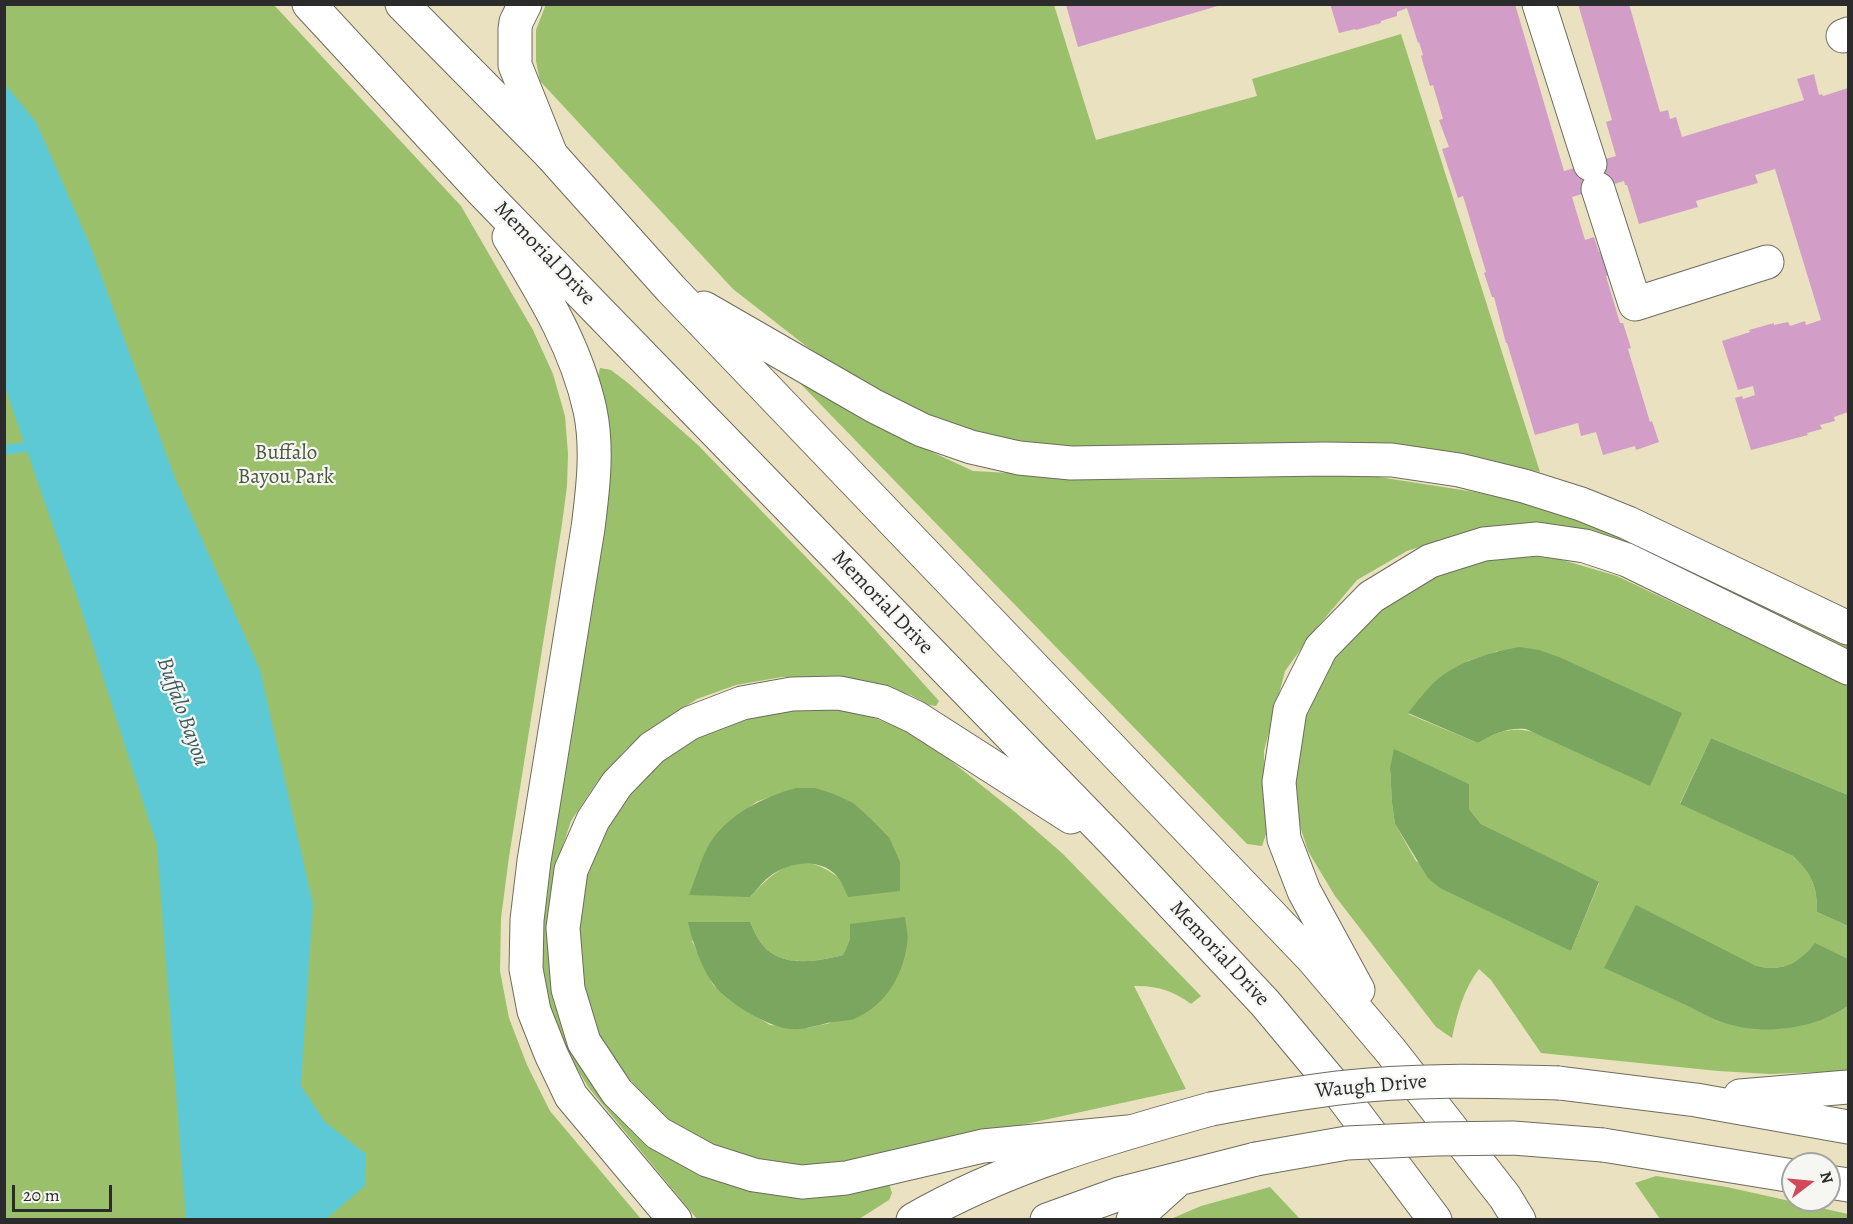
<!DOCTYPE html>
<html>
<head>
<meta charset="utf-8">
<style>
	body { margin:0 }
	#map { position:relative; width:1853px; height:1224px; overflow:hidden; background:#e9e1bf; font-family:Alegreya,serif }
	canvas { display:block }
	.frame { position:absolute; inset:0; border:6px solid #2b2b2b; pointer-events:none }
	.north { position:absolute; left:1781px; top:1152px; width:60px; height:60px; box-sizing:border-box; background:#f6f6f2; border:2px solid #a5a5a2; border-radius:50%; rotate:74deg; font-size:16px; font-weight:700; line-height:24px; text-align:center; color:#2b2b2b }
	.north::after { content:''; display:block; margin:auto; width:21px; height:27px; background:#d1495b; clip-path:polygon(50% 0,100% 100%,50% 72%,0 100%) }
	.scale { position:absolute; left:12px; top:1185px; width:100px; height:27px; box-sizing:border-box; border:3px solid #2b2b2b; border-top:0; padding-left:8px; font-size:18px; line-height:21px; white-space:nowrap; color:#2b2b2b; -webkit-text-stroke:4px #f6f6f2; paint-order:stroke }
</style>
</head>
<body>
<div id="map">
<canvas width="1853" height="1224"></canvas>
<div class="frame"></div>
<div class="north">N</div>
<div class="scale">20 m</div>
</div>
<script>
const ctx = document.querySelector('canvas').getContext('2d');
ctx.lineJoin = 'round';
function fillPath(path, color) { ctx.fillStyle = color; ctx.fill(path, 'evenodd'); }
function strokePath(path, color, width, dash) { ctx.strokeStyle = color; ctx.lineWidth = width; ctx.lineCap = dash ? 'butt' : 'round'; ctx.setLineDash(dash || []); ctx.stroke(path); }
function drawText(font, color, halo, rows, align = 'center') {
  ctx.font = font + ' Alegreya,serif'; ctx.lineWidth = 4.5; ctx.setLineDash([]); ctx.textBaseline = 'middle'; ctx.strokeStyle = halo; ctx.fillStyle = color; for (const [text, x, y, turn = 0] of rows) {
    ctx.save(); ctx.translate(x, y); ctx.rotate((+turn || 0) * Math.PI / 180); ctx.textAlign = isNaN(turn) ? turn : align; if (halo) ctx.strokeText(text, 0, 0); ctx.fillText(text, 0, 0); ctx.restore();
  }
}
const green = new Path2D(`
	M546,4l508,1 42,135 161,-44 -5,-17 149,-45 139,438 -40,-8 -403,-13 -86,-6 -72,-22 -61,-31 -72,-46 -73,-57 -193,-208 -4,-20v-31z
	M5,5h269l187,201 72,124 20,44 12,42 3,38 -1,32 -5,38 -53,333 -8,61 -1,53 9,47 18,47 23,46 91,108 -636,1z
	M600,368l11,2 17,13 70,62 162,168 79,88 -3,5 -7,-1 -18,-10 -29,-8 -36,-7 -25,-3h-39l-46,8 -39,14 -36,23 -35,27 -29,33 -26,39 -11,33 -9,36 -3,44 5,44 109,171 227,35 3,9 -3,7 -30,19h-162l-108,-131c-14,-22 -27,-45 -36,-70 -7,-19 -9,-40 -14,-60l58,-576z
	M794,377l69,43 110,51 166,9 227,-5 109,17 58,13 52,17 48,21 215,102v7l-292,-126 -32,-3 -61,10 -56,18 -50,29 -43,51 -29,40 -21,80v48l4,29 -6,18 -15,-2z
	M1518,555l41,4 58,17 231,110v109l-137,-57 -31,65 113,53c19,19 24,29 24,56l31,14v33l-33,-15c-16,20 -35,29 -61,21l23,64c25,-4 50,-8 71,-23v65l-78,3 -52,-3 -177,-18 -50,-73 -12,-11c-15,19 -22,45 -27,69l-16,-11 -101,-131 -27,-45 -10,-31 -2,-38 2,-43 11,-39 32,-58 57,-51 41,-18 39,-13zM1498,651l38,82c-20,-7 -40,-2 -58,10l-70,-29 60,-53zM1390,768l60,8 19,8v25l12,15 118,59 -28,68 -155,-90 -21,-37 -3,-21z
	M816,706l48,8 44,17 23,14 84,67 48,42 138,142 -10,8c-17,-13 -35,-19 -57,-18l52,103 -302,66 -64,12 -52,-2 -51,-18 -41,-22 -24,-18 -41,-51 -15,-28 -12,-40 -5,-30v-40l5,-33 9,-32 15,-33 28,-37 36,-31 40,-26 34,-11zM795,788l60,16 34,33 -50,41c-37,-30 -62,-11 -89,19l-27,-69 33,-26zM750,922c3,6 5,12 9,18 18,29 56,22 84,15l7,-16 -20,84 -23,5 -37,-3 -29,-18 -28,-22 -21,-44z
	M1656,1176l71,11 121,27v5h-188l-25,-36z
	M1270,1187l30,32h-129l30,-13z`);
const forest = new Path2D(`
	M1519,647l20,3 20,7 123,56 -32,73 -124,-57c-17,-2 -34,5 -48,14l-70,-30c10,-12 22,-29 35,-38 23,-16 49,-23 76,-28z
	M1711,738l137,57v131l-31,-14c0,-27 -5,-37 -24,-56l-113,-52z
	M1394,749l75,35v25l12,15 118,58 -28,69 -131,-63 -12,-10 -33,-54 -3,-21 -2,-35z
	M795,788h20l19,6 21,10 16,15 18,18 11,25v29l-52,6c-3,-6 -5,-12 -8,-17 -16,-24 -52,-19 -71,-3 -7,5 -13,14 -19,20l-61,-2c7,-17 12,-37 21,-52 18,-29 54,-46 85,-55z
	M1636,905l118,60c26,8 45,-1 61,-22l33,16v47c-33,23 -84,30 -123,17 -13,-4 -25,-11 -37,-17 -28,-13 -56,-26 -84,-38z
	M905,917c1,9 4,19 2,27 -4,32 -22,62 -53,75 -7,2 -15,2 -22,3 -14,3 -27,8 -41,7 -22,-1 -64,-27 -77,-44 -12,-16 -22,-44 -26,-63h62c3,6 5,12 9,18 18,29 56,22 84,15l7,-16v-15z`);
const water = new Path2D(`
	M4,83l32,39 54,123 85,233 85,192 53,234 -12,182 24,36 41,32 -1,32 -39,33h-140l-29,-374 -82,-255 -70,-203z`);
const stream = new Path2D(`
	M4,450l22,-3 14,2`);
const building = new Path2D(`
	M1330,4h185l49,167 52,-15 -10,-34 6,-2 -34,-116h51l31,108 8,-2 2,9 6,-2 6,20 122,-37 -7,-21 17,-5 5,21 3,-1 1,2 25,-8v324l-14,5 1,4 -15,4 2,4 -15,4 1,2 -57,15 -16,-52 7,-2 1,3 12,-4 -2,-9 -15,4 -16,-49 28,-9 -1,-2 25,-7v2l14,-3 2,4 15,-5 1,4 15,-5 -46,-151 -20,6 3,8 -62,18 2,6 -59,17 -12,-39h-2l-1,-4 -52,16 13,43 9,-3 5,15 2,-1 7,25h-2l14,47h3l8,25 -3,1 22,73 2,-1 7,21 -23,8 -1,-4 -32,9 -7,-23 -15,4 -3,-13 -43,12 -28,-92h-1l-12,-46h-2l-8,-24 2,-1 -23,-76 -5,2 -16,-49 7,-2 -10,-27 4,-1 -10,-34 -3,1 -9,-30 2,-1 -4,-13 -1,1 -11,-35 -10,4v4l-16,5v2l-25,7 -1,-1 -16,4z
	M1066,5h155l-143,42z`);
const minor = new Path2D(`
	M525,4l-9,18 -1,7v36l36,90
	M1539,4l51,160
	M1843,36l5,-2
	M1598,189l37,115 132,-42`);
const major = new Path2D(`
	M309,4l173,187 634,653 149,159 71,85 99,132
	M402,4l149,151 120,134 642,670 77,91 115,147 14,23
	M509,237c33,55 67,109 81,173 8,38 3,79 -2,118l-54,333 -7,59 -1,49 8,42 17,43 20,42 104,124
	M704,308l170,98 48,24 49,17 48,11 52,5 254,-4 67,1 67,10 65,16 57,18 47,19 220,105
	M1071,817l-156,-100 -32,-15 -44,-9 -47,1 -50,9 -52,20 -38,25 -35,36 -24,36 -22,50 -8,58 5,61 16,53 33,50 41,41 49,27 47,15 48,7 44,-4 137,-32 145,-14
	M1358,990l-54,-99 -20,-52 -5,-57 11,-72 31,-62 50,-51 59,-36 54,-17 53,-5 48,7 42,14 221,108
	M1559,1083l137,17 152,27
	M1740,1096l108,-9
	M1603,1145l190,31
	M1829,1182l19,3
	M913,1220c92,-53 197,-83 298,-111
	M1047,1220l72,-26 137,-35
	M1133,1220l41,-37`);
const majorBridge = new Path2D(`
	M1211,1109c42,-8 84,-16 127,-21 74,-9 148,-7 221,-5
	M1256,1159l91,-16 88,-4 78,-1 90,7`);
const streetNames = [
	["Memorial Drive",544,254,46],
	["Memorial Drive",882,603,46],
	["Memorial Drive",1219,954,47],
	["Waugh Drive",1371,1087,-5]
];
const parkNames = [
	["Buffalo",286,454],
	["Bayou Park",286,478]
];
const waterNames = [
	["Buffalo Bayou",182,712,70]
];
fillPath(green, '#9ac06b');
fillPath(forest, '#7ba65f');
fillPath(water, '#5dc9d5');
strokePath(stream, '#5dc9d5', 10);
fillPath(building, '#d29ec7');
strokePath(minor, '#6e6b5f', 35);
strokePath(major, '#6e6b5f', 35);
strokePath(minor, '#fff', 33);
strokePath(major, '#fff', 33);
strokePath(majorBridge, '#6e6b5f', 35, []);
strokePath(majorBridge, '#fff', 33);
drawText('21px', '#2b2b2b', '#f6f6f2', streetNames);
drawText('21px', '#4c583e', '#f6f6f2', parkNames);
drawText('italic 22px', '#3a5a5e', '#f6f6f2', waterNames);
</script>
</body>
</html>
